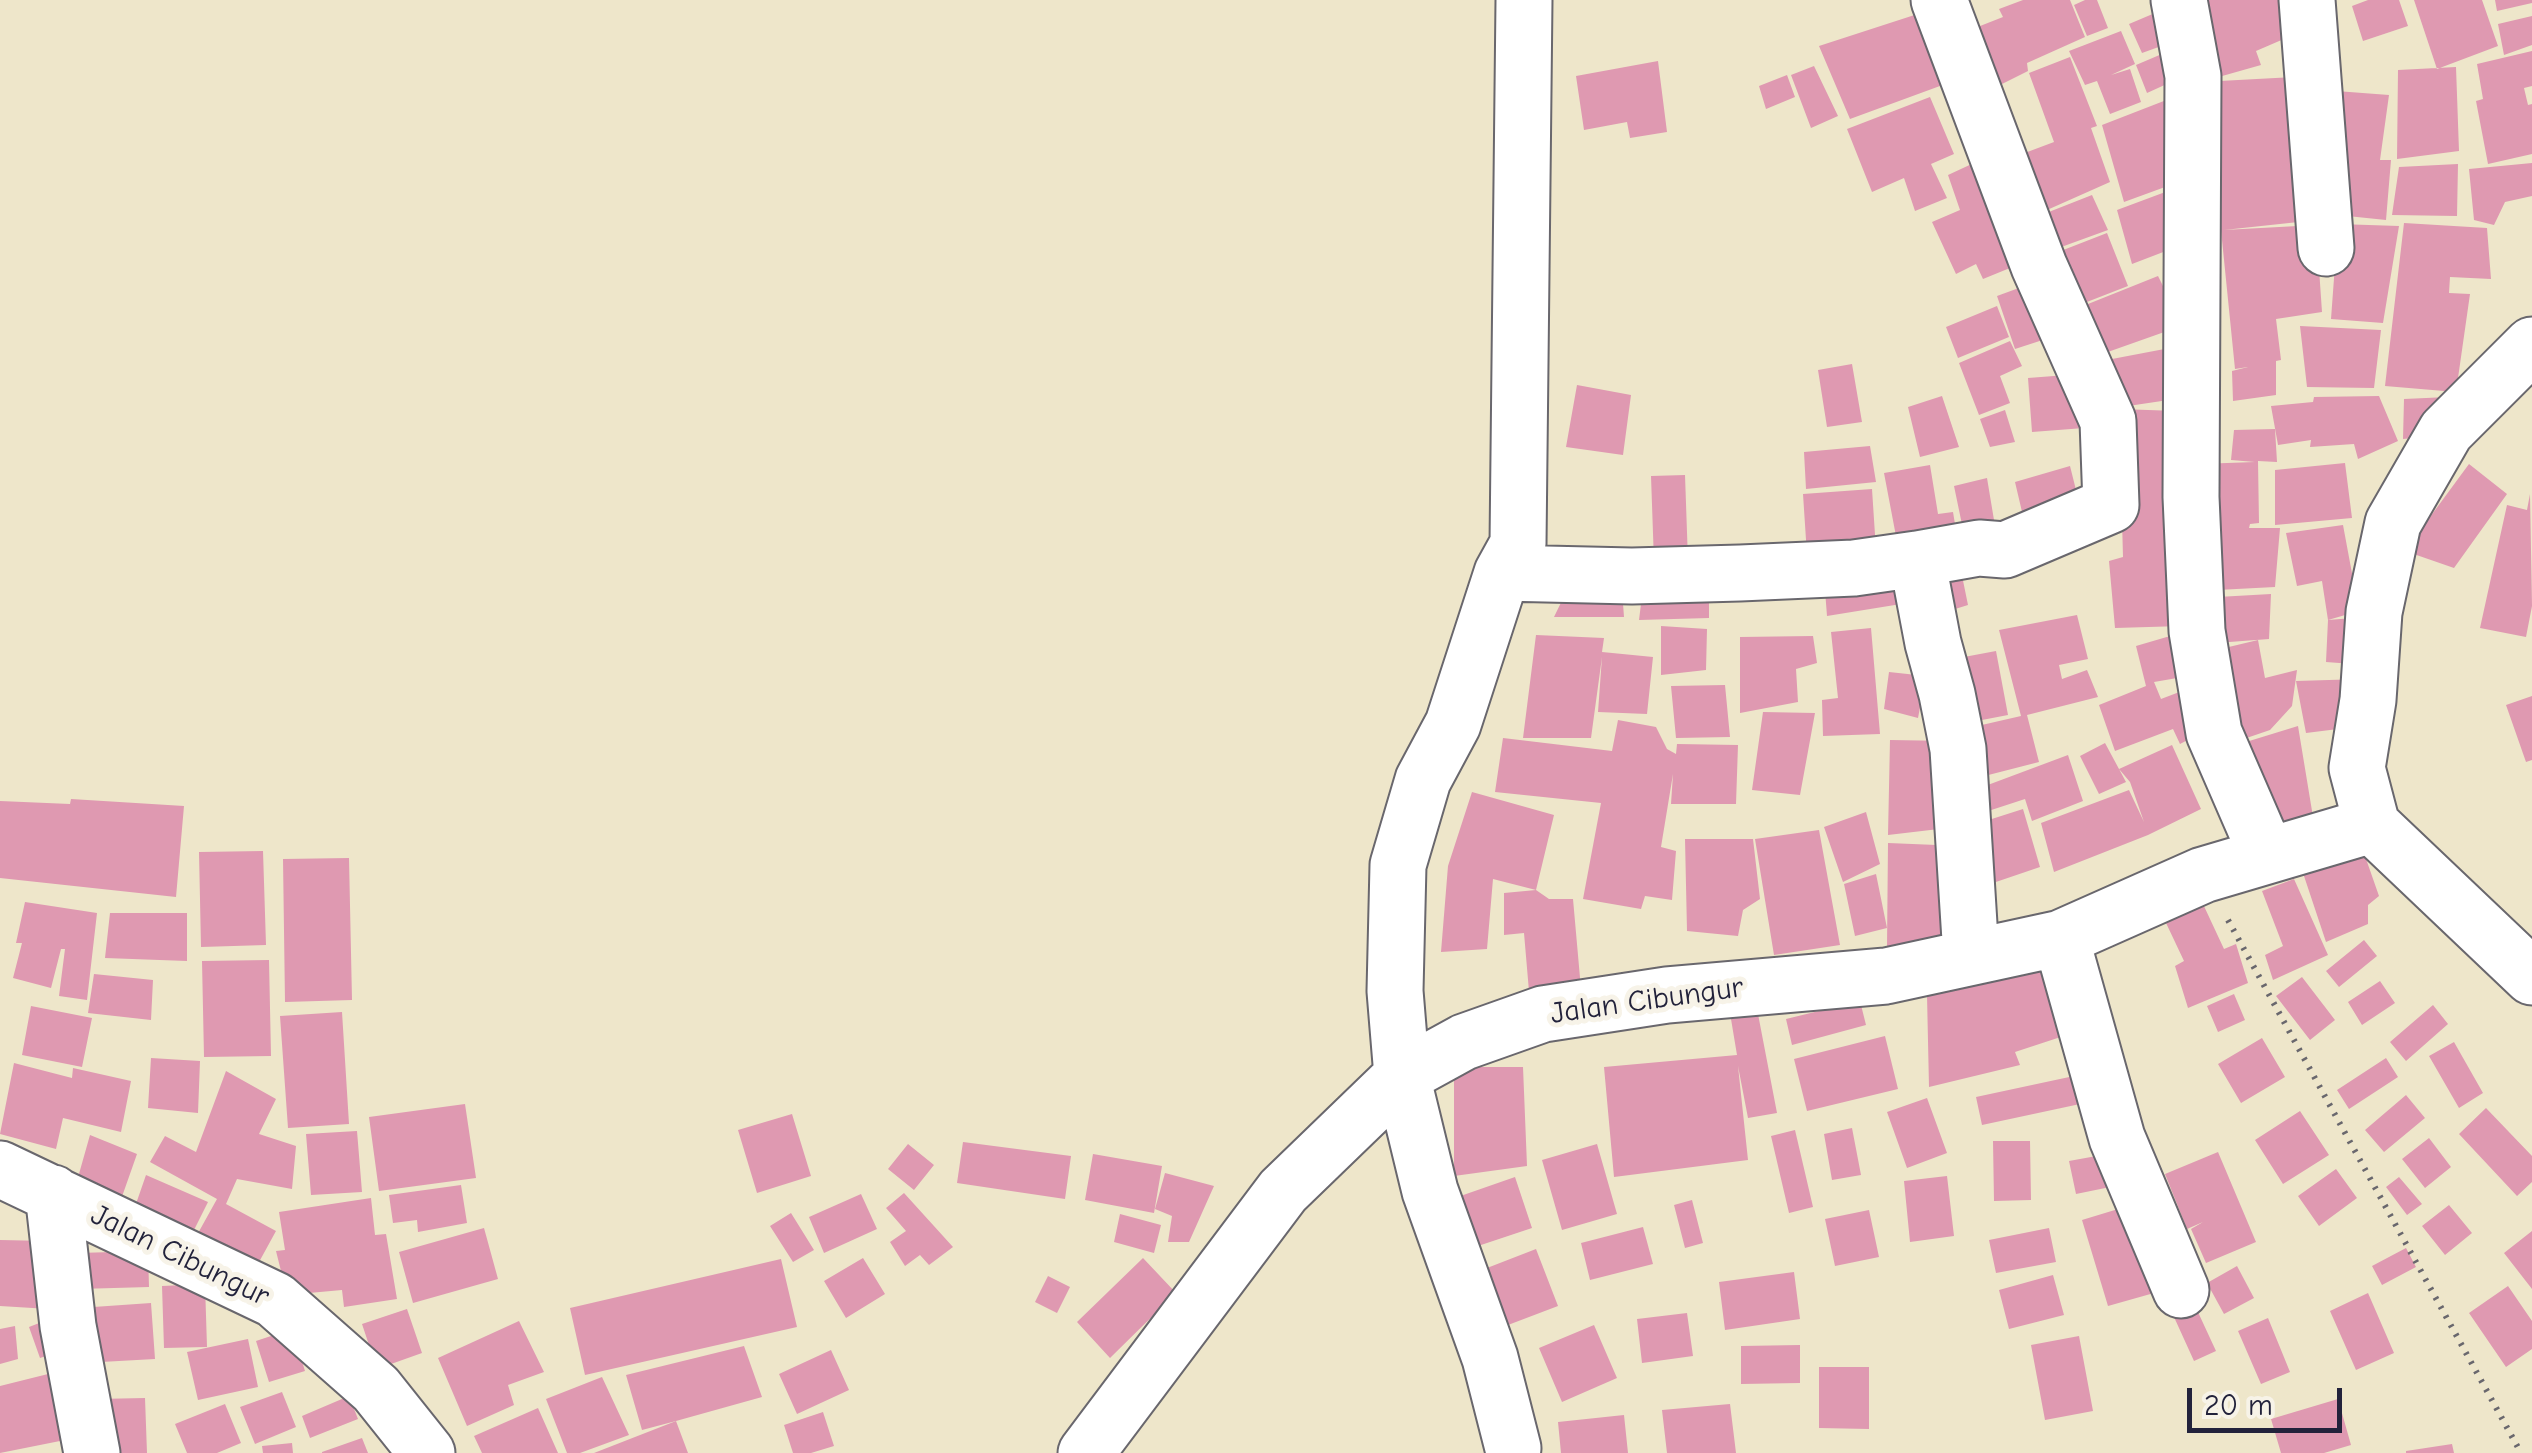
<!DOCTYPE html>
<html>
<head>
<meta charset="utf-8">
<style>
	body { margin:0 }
	#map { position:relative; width:2532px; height:1453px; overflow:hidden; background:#eee6ca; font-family:"Comic Neue",sans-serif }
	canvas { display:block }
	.scale { position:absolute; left:2187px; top:1388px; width:155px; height:45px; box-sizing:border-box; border:5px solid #22223b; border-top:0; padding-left:12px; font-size:30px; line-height:35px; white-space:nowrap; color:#22223b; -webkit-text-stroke:8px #f7f3e8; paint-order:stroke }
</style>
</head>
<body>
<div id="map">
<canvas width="2532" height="1453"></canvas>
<div class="scale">20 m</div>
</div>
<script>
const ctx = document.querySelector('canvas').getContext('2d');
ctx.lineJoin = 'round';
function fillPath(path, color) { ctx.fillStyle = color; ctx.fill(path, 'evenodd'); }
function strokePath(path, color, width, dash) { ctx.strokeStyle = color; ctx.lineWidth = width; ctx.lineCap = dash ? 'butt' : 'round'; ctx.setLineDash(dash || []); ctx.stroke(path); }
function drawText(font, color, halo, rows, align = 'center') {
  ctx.font = font + ' "Comic Neue",sans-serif'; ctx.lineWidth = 10; ctx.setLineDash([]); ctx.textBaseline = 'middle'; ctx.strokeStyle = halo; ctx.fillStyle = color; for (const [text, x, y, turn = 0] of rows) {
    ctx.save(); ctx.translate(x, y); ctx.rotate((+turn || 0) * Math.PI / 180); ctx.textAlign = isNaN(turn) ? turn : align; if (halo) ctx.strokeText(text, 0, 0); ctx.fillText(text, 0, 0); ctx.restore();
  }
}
const building = new Path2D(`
	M2023,0h47l15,37 -58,26 1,8 -30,15 -23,-58 28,-11 -4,-8z
	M2085,0h12l11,28 -21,8 -13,-31z
	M2183,0h115l9,29 -51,22 5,14 -60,17 93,-5 23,143 -93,10 92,-5 6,87 -46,7 5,41 -5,1v34l-43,6 -1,-30 16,-4 -13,2 -14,-139 -10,2z
	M2368,0h31l9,26 -45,15 -11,-35z
	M2414,0h68l16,46 -61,23z
	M2495,0h37v3l-35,8z
	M1933,9l26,70 -109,40 -31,-73z
	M2155,13l12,31 -25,9 -13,-29z
	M2532,16v29l-28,10 -6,-31z
	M2121,31l14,33 -24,11 19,-6 11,33 -31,12 -13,-33 -12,4 -16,-34z
	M2183,45l8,28 -44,20 -11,-28z
	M2532,51v35l-8,2 4,17 4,-1v50l-44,10 -12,-63 7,-2 -6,-35z
	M2070,57l27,69 -6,2 19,54 -81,36 -23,-58 48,-18 -25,-69z
	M1658,61l9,71 -37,6 -3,-16 -43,8 -8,-54z
	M1814,66l24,50 -27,12 -20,-53z
	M2456,67l3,84 -62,8 1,-89z
	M1787,75l8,22 -29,12 -7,-23z
	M2323,90l66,5 -9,65h11l-5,60 -58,-6z
	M1930,97l24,57 -23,10 16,34 -32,13 -11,-33 -32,14 -25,-63z
	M2169,99l18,80 -63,23 -22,-77z
	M1989,156l43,103 -49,20 -7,-15 -20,10 -24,-52 28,-12 -12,-35z
	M2532,163v33l-27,6 -11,23 -20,-5 -5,-51z
	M2458,164l-1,52 -65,-1 7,-48z
	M2176,188l16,53 -60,23 -15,-54z
	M2092,195l16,35 -55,20 -22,-31z
	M2404,223l83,5 4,51 -41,-2 -1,16 21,1 -14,98 -71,-6z
	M2338,224l61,2 -16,97 -52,-4z
	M2107,233l21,53 -54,21 -21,-53z
	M2158,276l9,18 3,36 -82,29 -15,-49z
	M2038,281l17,55 -40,13 -18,-53z
	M1997,306l12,31 -51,21 -12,-31z
	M2300,326l81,4 -7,58 -67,-1z
	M2010,341l12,25 -22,10 10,27 -31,12 -20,-52z
	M2175,347l7,51 -74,11 -17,-46z
	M1852,364l10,58 -35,5 -9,-57z
	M2080,374l4,54 -52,4 -4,-54z
	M1577,385l54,10 -8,60 -57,-8z
	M1942,396l17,51 -39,10 -12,-50z
	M2379,396l19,45 -40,18 -4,-15 -44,3 1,-7 -33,5 -7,-39 42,-4 1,-5z
	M2448,397l-6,38 -39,4 1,-40z
	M2119,409l58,2 5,215 -67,2 -6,-67 14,-4z
	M2005,410l10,32 -25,5 -10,-28z
	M2275,429l2,33 -19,-1 1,62 -9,1 -1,4h31l-5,59 -77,4 1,-127 56,-2 -24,-2 3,-30z
	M1870,446l6,36 -70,7 -2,-37z
	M2345,463l7,55 -77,7v-55z
	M2469,464l38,30 -53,74 -49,-17z
	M1930,465l8,49 15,-2 5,30 -59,10 -15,-79z
	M2070,466l9,36 -56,14 -8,-34z
	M1685,475l3,86 -34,1 -3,-86z
	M1987,478l9,54 -31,7 -11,-53z
	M1872,489l4,61 -69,5 -4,-61z
	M2530,494l2,112 -6,31 -46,-9 27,-123 20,5z
	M2343,525l16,86 -31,9 -6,-39 -25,5 -11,-53z
	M1959,561l9,44 -29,9 -11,-48z
	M1824,577h74l3,27 -74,12z
	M1571,582l51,8 2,27h-70z
	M1643,588l66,9v21l-70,2z
	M2271,594l-2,45 -66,5 -3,-46z
	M2077,615l11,44 -29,6 3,14 25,-9 11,27 -71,18 12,47 -74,19 -5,-51 61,-14 -22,-86z
	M2366,617v48l-40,-3 2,-42z
	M1661,626l46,3 -1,41 -45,5z
	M1871,628l9,106 -57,2 -1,-36 16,-2 -7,-66z
	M2177,634l6,43 -29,5 7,17 21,-8 17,43 -19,10 -7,-15 -58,22 -16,-46 47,-19 -10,-40z
	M1536,635l68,3 -2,14 51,5 -6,57 -49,-2 4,-55 -11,81h-68z
	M1813,636l4,27 -21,6 2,33 -58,11v-76z
	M2258,640l7,38 32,-8 -5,36 -22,24 -41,14 -17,-93z
	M1996,651l12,64 -47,9 -13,-64z
	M1889,672l37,4 -8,42 -34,-9z
	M2362,679v47l-56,7 -10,-52z
	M1725,685l5,52 -54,1 -5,-52z
	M2532,696v64l-6,2 -20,-57z
	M1763,712l52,1 -15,82 -48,-5z
	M1618,720l38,7 11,22 9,5 1,-10 61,1 -2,59h-65l2,-30 -12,73 15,4 -4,49 -27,-4 -4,13 -58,-10 18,-96 -106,-11 8,-54 109,13z
	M2298,726l16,97 -46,17 -35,-94z
	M1890,740l61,1 -12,88 -51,6z
	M2105,743l14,26 53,-24 29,64 -53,26 -94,37 -13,-49 88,-33 15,32 -14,-40 -11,-13 7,13 -27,12 -19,-38z
	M2068,755l15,46 -51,20 -7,-22 -49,16 -7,-23z
	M1472,792l82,23 -18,75 -43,-11 -6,70 -46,3 7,-86z
	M71,799l113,7 -8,91 -176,-19v-77l70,3z
	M2023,809l17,58 -50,17 -17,-59z
	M1866,812l14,52 -37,18 -19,-55z
	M1819,830l21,115 -66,10 -19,-116z
	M1685,839h68l7,60 -17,11 -5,26 -51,-5z
	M1888,843l73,3 -9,101h-65z
	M263,851l3,94 -65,2 -2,-95z
	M2365,856l14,40 -11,9v19l-42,18 -23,-69z
	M349,858l3,142 -67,2 -2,-143z
	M1876,874l11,54 -32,8 -11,-52z
	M2294,879l34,76 -55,25 -8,-25 18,-9 -21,-55z
	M2196,889l28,60 12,-5 12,39 -60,25 -13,-42 9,-5 -26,-55z
	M1536,890l13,9h24l8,90 -51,14 -6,-70 -20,2v-42z
	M25,902l72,11 -10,87 -28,-4 6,-47h-4l-10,39 -38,-10 9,-35h-6z
	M110,913h77v48l-82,-3z
	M2364,940l13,16 -38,31 -13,-16z
	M2048,954l37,75 -70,23 5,13 -91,22 -2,-92z
	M269,960l2,96 -67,1 -2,-96z
	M94,974l59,6 -2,40 -63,-7z
	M2302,977l33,43 -25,20 -34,-44z
	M2380,981l15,22 -33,22 -14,-23z
	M2234,994l11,26 -27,12 -11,-26z
	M1860,1001l6,24 -74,20 -6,-26z
	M2433,1005l15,19 -42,37 -16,-19z
	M31,1006l61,12 -10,49 -60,-12z
	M342,1012l7,112 -61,4 -8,-112z
	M1758,1014l19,99 -29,5 -10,-52 10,94 -134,17 -10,-110 133,-12 -6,-36z
	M1885,1036l13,53 -91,22 -13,-52z
	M2262,1038l23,39 -44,26 -23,-39z
	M2454,1042l29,51 -24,15 -30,-52z
	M151,1058l49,3 -2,52 -50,-5z
	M2386,1058l12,19 -49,32 -12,-19z
	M14,1063l58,15 1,-10 58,13 -10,51 -58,-14 -7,31 -56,-15z
	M1454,1067h69l4,99 -73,10z
	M226,1071l50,28 -17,35 37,12 -4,43 -55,-10 -11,25 50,27 -29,53 -60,-31 30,-54 -67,-37 15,-26 31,16z
	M2074,1076l6,28 -98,21 -6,-28z
	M2406,1095l19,23 -41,34 -19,-22z
	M1927,1098l20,55 -40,15 -20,-56z
	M465,1104l11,74 -97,13 -10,-74z
	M2486,1108l46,48v26l-15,14 -58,-62z
	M2300,1111l29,44 -46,29 -28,-44z
	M792,1114l19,62 -54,17 -19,-63z
	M1852,1128l9,47 -29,5 -8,-46z
	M1795,1130l18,77 -24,6 -18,-77z
	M357,1131l5,61 -51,3 -5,-61z
	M90,1135l47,19 -19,54 -43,-20z
	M2429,1138l22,29 -26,21 -23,-29z
	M1993,1141h37l1,59 -37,1z
	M963,1142l108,14 -6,43 -108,-16z
	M908,1144l26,21 -20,25 -26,-21z
	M1597,1144l20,70 -55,16 -20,-70z
	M2218,1152l38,90 -50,21 -15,-34 12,-7 -16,7 -22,-55z
	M2113,1153l7,32 -44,9 -7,-33z
	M1093,1154l69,12 -8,47 -69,-13z
	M2336,1169l21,29 -38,28 -21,-30z
	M1165,1173l49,13 -25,56h-21l4,-26 -17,-7z
	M146,1175l62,27 -23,46 -56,-24z
	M1947,1176l7,60 -44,6 -6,-61z
	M1515,1177l17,51 -66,22 -17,-50z
	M2399,1177l23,27 -15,11 -21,-28z
	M461,1185l6,38 -49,9 -1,-12 -24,3 -4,-28z
	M904,1193l49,54 -24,18 -9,-10 -15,11 -15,-24 16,-11 -20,-23z
	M861,1194l16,35 -53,24 -15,-36z
	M371,1198l4,37 11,-1 11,65 -53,8 -2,-17 -55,5 -11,-44 9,-1 -6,-38z
	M1692,1200l11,43 -18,5 -11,-43z
	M2449,1205l23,28 -27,22 -23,-29z
	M2128,1206l26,87 -46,13 -26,-86z
	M1869,1210l10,47 -44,9 -10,-47z
	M791,1213l23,37 -21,12 -23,-36z
	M1120,1214l41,11 -7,28 -40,-11z
	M1643,1227l10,37 -63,16 -9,-37z
	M484,1228l14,51 -85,24 -14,-51z
	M2049,1228l7,34 -60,11 -7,-33z
	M2532,1231v58l-28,-36z
	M0,1240l48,1 1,68 -49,-3z
	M2406,1248l10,19 -34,18 -10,-19z
	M1536,1249l22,57 -50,19 -21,-57z
	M148,1251l1,36 -70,2 -1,-36z
	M863,1258l22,36 -39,24 -22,-37z
	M1143,1258l33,35 -66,65 -33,-36z
	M781,1259l16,68 -212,48 -15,-67z
	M2237,1266l17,32 -30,16 -17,-31z
	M1794,1272l6,47 -75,11 -6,-48z
	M2053,1275l11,40 -55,14 -10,-39z
	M1048,1276l22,11 -13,26 -22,-11z
	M205,1284l2,63 -43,1 -2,-62z
	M2508,1286l24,35v28l-26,18 -37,-54z
	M2368,1293l26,60 -38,17 -26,-59z
	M2191,1297l25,54 -22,10 -25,-55z
	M151,1303l4,56 -72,4 -4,-55z
	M407,1309l15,44 -45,16 -15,-45z
	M1687,1313l6,43 -51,7 -5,-44z
	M52,1318l12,32 -24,8 -11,-31z
	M2268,1318l22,54 -29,12 -23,-53z
	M519,1321l25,51 -36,13 6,20 -47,21 -29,-68z
	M1594,1325l23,53 -55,24 -23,-54z
	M15,1326l3,33 -18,5v-35z
	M292,1329l13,42 -36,11 -13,-41z
	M2079,1336l14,75 -48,9 -14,-75z
	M248,1339l10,48 -60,13 -11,-48z
	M1800,1345v38l-59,1v-38z
	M744,1346l18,51 -86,24 12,32h-94l82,-32 -34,9 -16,-55z
	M831,1350l18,40 -52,24 -18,-40z
	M1819,1367h50v62l-50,-1z
	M52,1373l13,67 -65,13v-67z
	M602,1377l27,58 -49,18h-13l-21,-54z
	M282,1392l14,35 -41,17 -15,-37z
	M349,1396l9,23 -48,19 -8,-22z
	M145,1398l2,55h-48l-2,-54z
	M2338,1399l13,46 -27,8h-43l-10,-34z
	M225,1404l16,39 -24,10h-30l-12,-29z
	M1730,1404l6,49h-69l-5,-43z
	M538,1408l20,45h-76l-8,-17z
	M823,1412l11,34 -23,7h-18l-9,-28z
	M1624,1415l4,38h-67l-3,-31z
	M362,1438l6,15h-46v-1z
	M292,1443l1,10h-30l-1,-7z
	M2452,1444l2,9h-48v-2z`);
const path = new Path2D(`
	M2228,920l293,533`);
const minor = new Path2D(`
	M2179,0l14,76 -2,421 6,134 17,102 53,122
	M2307,0l19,248
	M1917,559l62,-11 26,2 106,-45 -3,-84 -69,-155 -100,-266
	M1502,573l130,3 108,-3 114,-5 63,-9 16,84 14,51 11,55 13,207
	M2061,938l56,200 64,152
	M0,1169l275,131 101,89 51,64
	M53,1193l15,133 24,127
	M1513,1448l-23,-90 -60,-167 -28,-115 -7,-85 3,-126 25,-85 30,-56 49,-151 16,-29 6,-544
	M1086,1453l197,-262 119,-115 62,-34 79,-28 124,-19 219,-19 175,-38 142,-63 169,-50`);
const tertiary = new Path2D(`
	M2532,345l-86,86 -53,92 -19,89 -6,88 -11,68 15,57 160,152`);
const streetNames = [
	["Jalan Cibungur",1647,1001,-8],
	["Jalan Cibungur",180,1256,26]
];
fillPath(building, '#df99b1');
strokePath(minor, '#69676d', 59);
strokePath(tertiary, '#69676d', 59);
strokePath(path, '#69676d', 6, [2.5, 8]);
strokePath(minor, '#fff', 55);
strokePath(tertiary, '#fff', 55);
drawText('30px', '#22223b', '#f7f3e8', streetNames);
</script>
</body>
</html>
